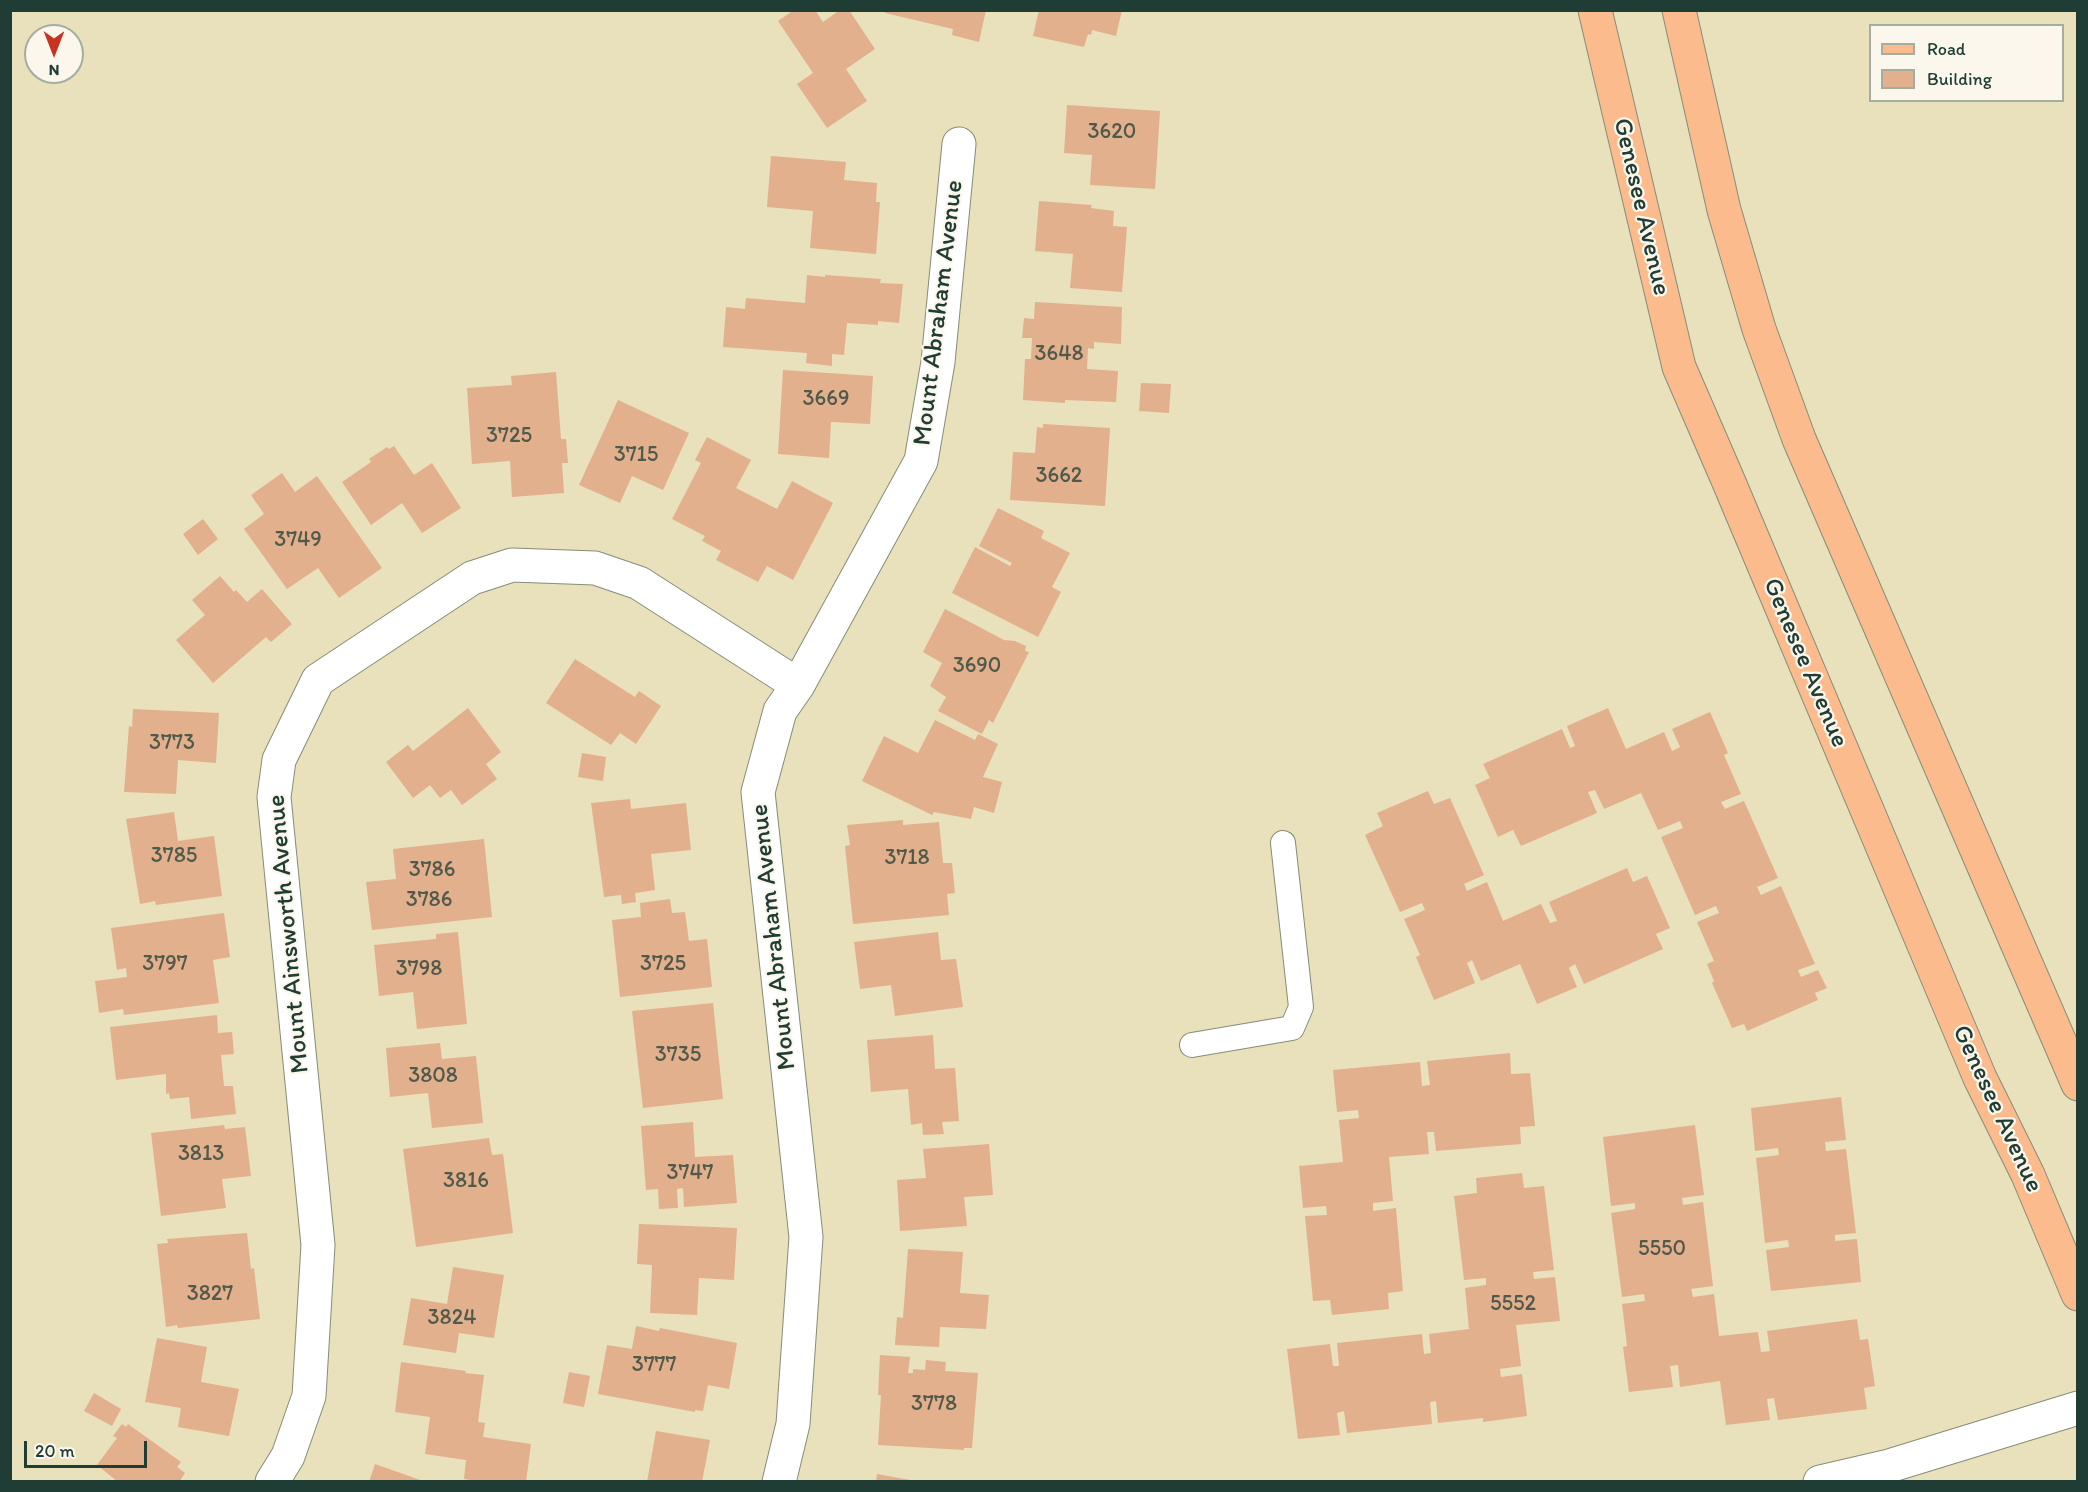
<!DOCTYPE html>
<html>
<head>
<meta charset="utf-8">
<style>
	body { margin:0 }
	#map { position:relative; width:2088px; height:1492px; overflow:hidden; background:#e9e0bc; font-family:Itim,sans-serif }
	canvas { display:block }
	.frame { position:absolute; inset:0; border:12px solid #1f3d34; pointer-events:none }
	.legend { position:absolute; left:1869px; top:24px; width:195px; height:78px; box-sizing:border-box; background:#fbf7ec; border:2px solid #a3ada2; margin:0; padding:8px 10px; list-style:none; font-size:18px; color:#1f3d34 }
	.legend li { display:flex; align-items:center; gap:12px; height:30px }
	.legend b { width:30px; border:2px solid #a3ada2 }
	.north { position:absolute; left:24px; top:24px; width:60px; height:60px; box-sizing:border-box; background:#fbf7ec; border:2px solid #a3ada2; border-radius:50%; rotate:180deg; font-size:16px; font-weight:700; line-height:24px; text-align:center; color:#1f3d34 }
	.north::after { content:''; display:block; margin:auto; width:21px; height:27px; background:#c8321e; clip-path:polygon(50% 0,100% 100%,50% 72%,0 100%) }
	.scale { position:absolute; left:24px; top:1441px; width:123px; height:27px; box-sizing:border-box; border:3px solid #1f3d34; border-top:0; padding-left:8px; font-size:18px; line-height:21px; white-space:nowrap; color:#1f3d34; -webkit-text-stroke:4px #fbf7ec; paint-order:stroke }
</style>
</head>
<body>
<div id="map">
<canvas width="2088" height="1492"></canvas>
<div class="frame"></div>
<ul class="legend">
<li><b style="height:8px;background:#fbbb8d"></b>Road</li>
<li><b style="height:16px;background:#e2b08d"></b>Building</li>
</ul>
<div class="north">N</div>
<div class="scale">20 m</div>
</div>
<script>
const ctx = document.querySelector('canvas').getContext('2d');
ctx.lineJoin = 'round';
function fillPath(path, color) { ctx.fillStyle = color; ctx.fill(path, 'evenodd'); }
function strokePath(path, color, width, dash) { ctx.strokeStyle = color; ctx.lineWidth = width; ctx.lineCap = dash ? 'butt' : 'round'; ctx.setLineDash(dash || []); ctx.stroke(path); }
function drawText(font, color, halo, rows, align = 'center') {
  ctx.font = font + ' Itim,sans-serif'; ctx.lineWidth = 4.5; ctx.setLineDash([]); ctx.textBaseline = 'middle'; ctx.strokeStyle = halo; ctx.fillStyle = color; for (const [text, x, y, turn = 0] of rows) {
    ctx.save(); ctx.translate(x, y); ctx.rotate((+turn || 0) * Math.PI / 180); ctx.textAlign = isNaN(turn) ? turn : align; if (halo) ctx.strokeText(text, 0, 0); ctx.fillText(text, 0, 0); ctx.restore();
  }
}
const building = new Path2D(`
	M794,10h21l8,12 17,-12h9l26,39 -29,20 21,32 -40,27 -30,-44 16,-11 -35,-52z
	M885,10h101l-7,32 -27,-7 1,-6 -68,-16z
	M1039,10h83l-6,26 -24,-6 -1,5 -3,-1 -4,13 -51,-11z
	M1067,105l93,6 -5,78 -65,-4 2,-30 -28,-2z
	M771,156l75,6 -2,18 33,3 -1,19h4l-4,52 -66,-6 3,-37 -46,-4z
	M1039,201l53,4 -1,3 23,3 -1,15 14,1 -5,65 -52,-4 3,-34 -38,-3z
	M807,275l18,2v-2l56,4 -1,4 23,1 -4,39 -21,-2v4l-31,-2 -3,32 -12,-1v12l-26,-3 1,-10 -84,-6 3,-40 19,2 1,-11 59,5z
	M1035,302l87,5 -1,37 -27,-2v7l-6,-1 -1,21 31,2 -2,31 -51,-2v3l-42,-3 2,-41h6l1,-21h-10l2,-20 10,1z
	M783,370l90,6 -3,48 -39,-2 -2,36 -51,-4z
	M556,372l5,67h5l2,24h-6l2,30 -52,4 -2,-36 -38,3 -5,-76 45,-3 -1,-9z
	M1141,383l30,1 -2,29 -30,-2z
	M618,400l71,33 -26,57 -31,-14 -12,27 -41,-18z
	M1043,424l67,4 -5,78 -95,-6 3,-48 22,1 2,-26 6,1z
	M707,437l44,23 -15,28 41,21 15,-28 41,22 -40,77 -26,-14 -9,16 -42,-22 5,-9 -19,-10 3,-5 -33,-17 29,-56 -6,-3z
	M394,446l20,29 18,-12 29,45 -39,25 -20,-30 -31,22 -29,-43 29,-20 -2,-3 18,-12 2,2z
	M282,473l13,19 22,-16 65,92 -43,30 -21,-30 -31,21 -43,-60 20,-15 -13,-19z
	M998,508l46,23 -3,7 29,15 -18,34 9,5 -23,45 -86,-44 23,-46 35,19 2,-3 -33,-17z
	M203,519l15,20 -20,16 -15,-21z
	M220,576l14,16 2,-2 11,12 15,-13 30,35 -21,18 -5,-5 -53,46 -37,-43 29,-25 -13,-15z
	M945,609l59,31 11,1 11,5 -1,5 4,1 -36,71 -4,-3 -7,14 -44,-23 8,-14 -16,-11 12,-23 -19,-11z
	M575,659l60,38 4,-6 22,15 -25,38 -16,-11 -9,12 -65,-42z
	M468,708l33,44 -15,12 11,15 -35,26 -11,-15 -11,8 -10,-13 -17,13 -27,-36 22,-17 5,6z
	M1608,708l18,41 38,-17 8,19 8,-4 -8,-18 38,-17 18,41 -4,2 17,39 -20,8 4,7 19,-8 34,77 -21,9 4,8 20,-9 34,78 -17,6 3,7 17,-7 9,18 -12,5 3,7 -71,31 -3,-7 -12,4 -20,-45 2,-2 -7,-17 7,-3 -17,-39 22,-9 -3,-7 -21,9 -34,-78 22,-9 -3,-7 -22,9 -17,-37 -37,16 -9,-19 -7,2 9,21 -76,33 -8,-16 -15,7 -23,-52 15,-7 -7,-14 79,-35 8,19 5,-2 -8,-20z
	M133,709l86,4 -3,50 -38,-3 -2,34 -52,-2 5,-66 3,1z
	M935,720l40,20 3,-6 20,10 -15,33 19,5 -8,31 -20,-6 -3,12 -37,-7 -2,3 -70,-34 22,-45 34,17z
	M582,753l24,4 -3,24 -25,-4z
	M1428,791l6,13 16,-6 34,77 -20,9 3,7 20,-9 16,39 38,-17 9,19 7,-2 -8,-19 78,-34 6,14 14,-6 23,52 -14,6 7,15 -79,35 -9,-20 -6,4 8,19 -40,17 -17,-40 -39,17 -9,-21 -5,3 8,20 -41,17 -18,-43 4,-2 -16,-36 21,-9 -3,-7 -22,9 -35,-77 18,-9 -6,-13z
	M630,799l1,10 55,-6 5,47 -40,4 4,36 -20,3 1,9 -14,2 -1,-9 -17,2 -13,-94z
	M174,812l4,29 36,-5 8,60 -66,9 -1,-4 -15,3 -14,-85z
	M903,820v5l36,-3 4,41h9l3,30 -8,1 2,21 -96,9 -8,-78 5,-1 -3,-20z
	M484,839l8,78 -120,13 -6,-48 30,-3 -3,-30z
	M670,899l2,14 13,-1 4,29 18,-2 5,48 -92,10 -8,-77 29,-3 -1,-14z
	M224,913l6,44 -17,3 6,43 -95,12 -1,-6 -24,4 -4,-32 32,-4 -1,-9 -9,2 -6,-42z
	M458,932l9,92 -50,5 -4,-37 -34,4 -5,-51 62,-6v-5z
	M938,932l3,28 15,-1 7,48 -68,9 -4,-31 -31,4 -6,-47z
	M713,1003l10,96 -80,9 -11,-97z
	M217,1015l1,18 14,-1 2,22 -13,1 3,31h9l3,28 -45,5 -2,-22 -19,2 -1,-6 -3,1v-20l-50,6 -6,-53z
	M933,1035l2,34 20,-1 4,53 -17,1 2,12 -21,1 -1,-12 -11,2 -3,-36 -37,3 -4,-52z
	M440,1043l2,16 34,-3 7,67 -51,5 -4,-35 -38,4 -4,-49z
	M1510,1053l1,21 19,-1 5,53 -15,1 1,17 -85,7 -2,-19h-7l2,22 -40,3 4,44 -20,2v8l23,-3 7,83 -15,2 1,16 -57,6 -2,-15 -17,1 -8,-85 22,-1 -1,-9 -23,2 -4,-42 44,-4 -4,-42 20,-2 -1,-8 -21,2 -4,-42 87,-8 2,24 8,-1 -3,-24z
	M1841,1097l5,43 -21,2 1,9 20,-2 10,84 -21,2v6l22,-2 4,43 -90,9 -5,-41 23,-3 -1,-7 -23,3 -9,-85 23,-3 -1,-7 -23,3 -4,-43z
	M693,1122l2,35 38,-2 4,48 -53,4 -1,-19 -6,1 1,19 -19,1 -1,-20 -12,1 -5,-64z
	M224,1125l1,4 20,-2 6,49 -29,3 4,29 -65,8 -10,-83z
	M1695,1125l9,70 -22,3 1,7 20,-3 10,84 -22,3 2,8 21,-3 5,42 39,-4 3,20 9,-1 -3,-20 90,-12 3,21 8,-1 7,47 -11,2 3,21 -89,11 -4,-22 -7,1 3,21 -44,5 -6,-44 -40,6 -2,-22 -8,1 3,21 -44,5 -6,-45 4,-1 -5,-42 23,-3 -1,-7 -22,3 -11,-84 24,-4v-6l-24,3 -8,-69z
	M489,1138l3,17 11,-1 10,79 -97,14 -13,-98z
	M989,1144l4,51 -29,2 3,29 -67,5 -3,-51 29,-2 -3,-29z
	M1522,1173l2,15 20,-2 10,84 -21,2 1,7 21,-2 5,44 -44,4 5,41 -21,3 1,8 21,-3 5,42 -44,6v-4l-45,5 -2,-22 -6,1 2,22 -85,9 -3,-22 -7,2 3,22 -42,4 -11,-90 43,-5 3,22h6l-2,-23 85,-9 2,20 7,-1 -2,-19 40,-5 -4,-41 21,-3v-7l-22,2 -10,-84 23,-3 -1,-15z
	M639,1224l98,4 -3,52 -35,-2 -2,37 -47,-2 2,-48 -15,-1z
	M247,1233l4,36 3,-1 6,51 -82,9 -1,-3 -11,2 -9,-83 11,-1 -1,-4z
	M908,1249l55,3 -3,41 29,2 -3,34 -46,-2 -1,20 -44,-2 2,-28 6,1z
	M453,1267l51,8 -10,63 -35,-5 -3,20 -53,-8 8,-47 36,6z
	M636,1326l23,5 1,-3 77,15 -8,46 -21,-4 -5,26 -8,-1v2l-97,-18 9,-49 25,4z
	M157,1338l50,9 -6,35 38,7 -10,47 -51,-9 3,-19 -36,-6z
	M880,1355l30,2 -2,16h5v-4l12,1 1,-10 20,2 -1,9 33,2 -6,75h-8v2l-86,-5 3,-50h-3z
	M401,1362l65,9 -1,2 19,2 -6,47 7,1 -2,14 48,7 -5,38h-44l-18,-3 2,-19 -41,-6 5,-37 -35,-5z
	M569,1372l21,4 -6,31 -21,-4z
	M94,1393l27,16 -9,17 -28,-15z
	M122,1424l4,3 2,-3 53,38 -4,5 8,6 -6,9h-61l-21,-17 20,-27 -4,-2z
	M656,1431l54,9 -8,42h-55z
	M375,1464l48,17v1h-54z
	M877,1474l33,6v2h-34z`);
const lane = new Path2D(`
	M1192,1045l100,-17 9,-21 -18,-164`);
const street = new Path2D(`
	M272,1482l16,-26 21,-60 9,-151 -44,-448 5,-37 39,-80 154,-102 40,-13 83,3 44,15 159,102
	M779,1482l14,-58 13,-187 -48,-445 22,-81 18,-26 123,-224 17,-99 21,-218
	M1820,1482l69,-16 189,-58`);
const primary = new Path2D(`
	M1595,10l84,357 49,113 252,598 48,97 50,119
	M1679,10l45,200 35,119 40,110 279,645`);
const numberNames = [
	["3620",1112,132],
	["3648",1059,354],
	["3669",826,399],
	["3725",509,436],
	["3715",636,455],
	["3662",1059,476],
	["3749",298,540],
	["3690",977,666],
	["3773",172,743],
	["3785",174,856],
	["3718",907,858],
	["3786",432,870],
	["3786",429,900],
	["3797",165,964],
	["3725",663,964],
	["3798",419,969],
	["3735",678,1055],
	["3808",433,1076],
	["3813",201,1154],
	["3747",690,1173],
	["3816",466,1181],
	["5550",1662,1249],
	["3827",210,1294],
	["5552",1513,1304],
	["3824",452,1318],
	["3777",654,1365],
	["3778",934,1404]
];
const streetNames = [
	["Genesee Avenue",1641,207,77],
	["Mount Abraham Avenue",939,313,-83],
	["Genesee Avenue",1805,663,67],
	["Mount Ainsworth Avenue",289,934,-95],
	["Mount Abraham Avenue",774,937,-96],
	["Genesee Avenue",1997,1109,65]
];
fillPath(building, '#e2b08d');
strokePath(lane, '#848e78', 26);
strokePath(street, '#848e78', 35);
strokePath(primary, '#848e78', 35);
strokePath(lane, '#fff', 24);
strokePath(street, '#fff', 33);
strokePath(primary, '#fbbb8d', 33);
drawText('22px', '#505a4a', null, numberNames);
drawText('26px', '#1f3d34', '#fbf7ec', streetNames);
</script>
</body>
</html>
